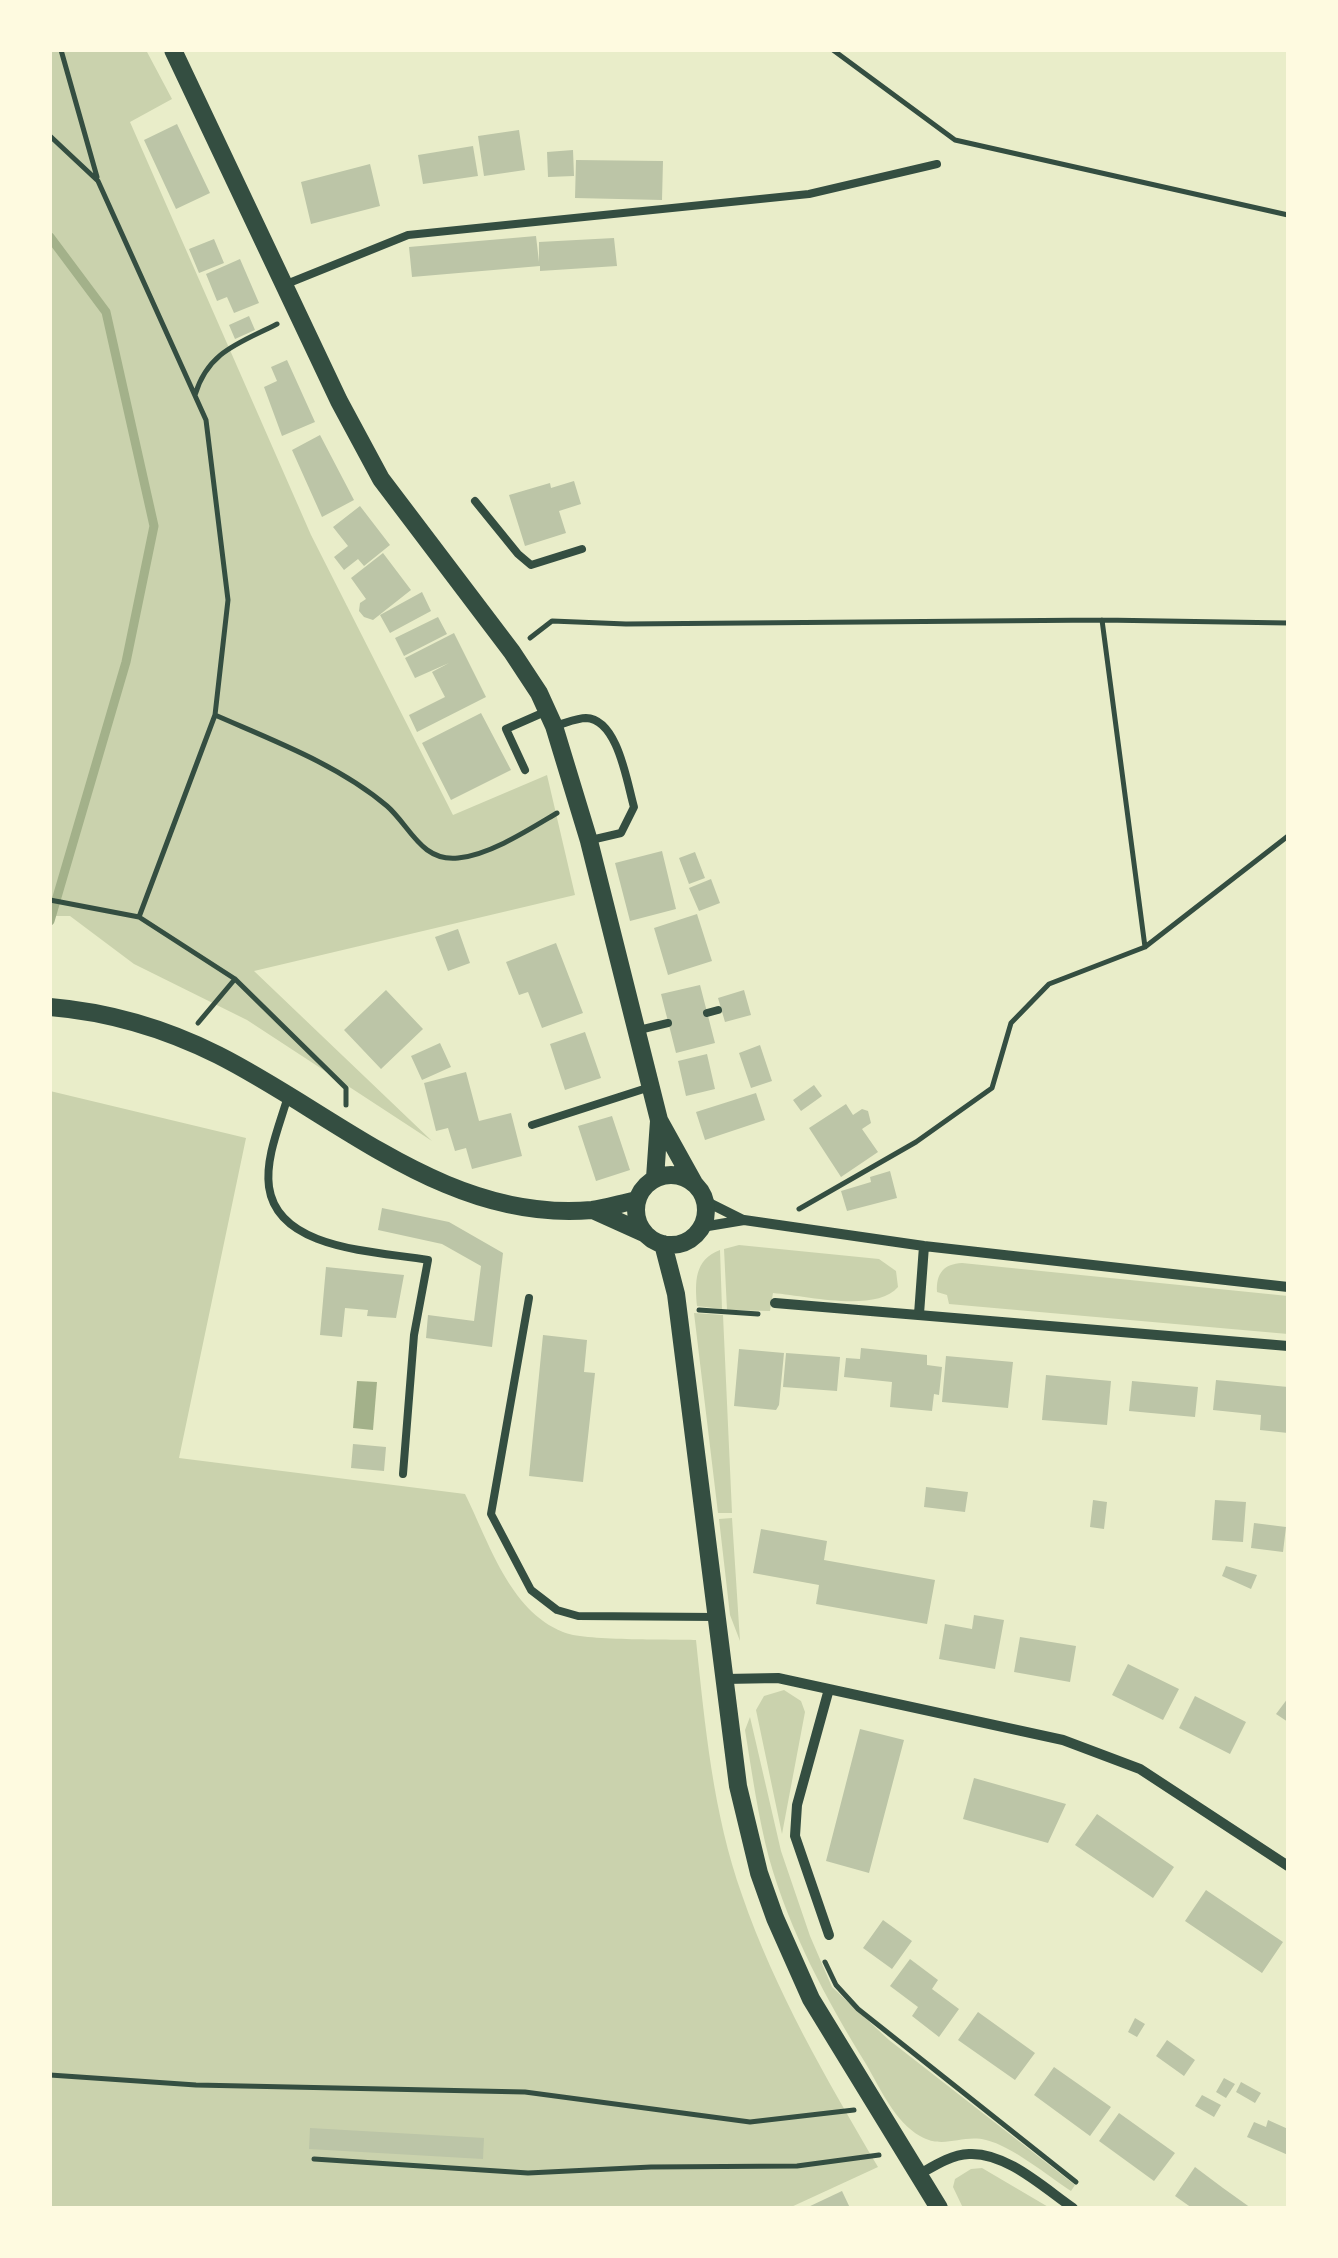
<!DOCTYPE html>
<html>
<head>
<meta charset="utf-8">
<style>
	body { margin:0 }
	#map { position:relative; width:1338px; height:2258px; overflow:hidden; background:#e9edc9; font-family:Poppins,sans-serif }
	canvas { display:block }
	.frame { position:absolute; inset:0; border:52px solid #fefae0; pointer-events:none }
</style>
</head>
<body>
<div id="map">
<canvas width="1338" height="2258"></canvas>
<div class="frame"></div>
</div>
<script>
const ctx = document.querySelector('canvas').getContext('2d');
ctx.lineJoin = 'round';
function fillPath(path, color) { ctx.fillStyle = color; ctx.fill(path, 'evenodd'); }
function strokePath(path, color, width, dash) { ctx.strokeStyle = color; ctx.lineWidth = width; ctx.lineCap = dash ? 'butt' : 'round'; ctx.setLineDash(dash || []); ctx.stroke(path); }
const green = new Path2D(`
	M50,50h96l26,49 -42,23 181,413 142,280 94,-40 28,120 -321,76 178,170 -185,-121 -113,-56 -64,-48h-20z
	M50,1091l196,47 -67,320 286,36c24,48 44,116 98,138 19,9 106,7 133,8 9,86 17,173 46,255 33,96 85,185 136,272l-89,41h-739z
	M739,1245l140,14 17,12 2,16c-22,26 -91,9 -125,6l-3,18 -43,-1 -3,-61z
	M720,1250l2,59 -25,-3c-2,-24 -3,-46 23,-56z
	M962,1263l326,33v38l-339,-30 -2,-9 -10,-3c-1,-19 7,-28 25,-29z
	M694,1313l29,2 9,198h-14z
	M732,1518l8,123 -10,-26 -11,-96z
	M784,1690l17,11 4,11 -23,122 -26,-124 8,-14z
	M750,1717l31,134 29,85 22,51 57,53 186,145 -4,6c-23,-15 -59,-45 -85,-51 -24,-6 -43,10 -66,-4 -25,-14 -40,-48 -54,-72 -40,-65 -76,-132 -97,-206 -11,-42 -17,-85 -24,-128z
	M982,2168l68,40h-87l-10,-21 2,-8 16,-10z`);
const water = new Path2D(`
	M357,1381l20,1 -4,48 -20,-2z`);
const stream = new Path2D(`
	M50,237l56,75 48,214 -28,136 -76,259`);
const building = new Path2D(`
	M177,124l33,69 -34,16 -32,-69z
	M519,130l6,40 -41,6 -6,-40z
	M473,146l5,30 -55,8 -5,-29z
	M573,150l1,26 -26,1 -1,-25z
	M576,160l87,1 -1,39 -87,-2z
	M370,164l10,42 -69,18 -10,-42z
	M536,236l3,26v-20l75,-4 3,28 -77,5v-5l-128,11 -3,-30z
	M214,239l10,24 -25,10 -10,-24z
	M240,259l19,44 -25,10 -7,-16 -10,4 -11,-27z
	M249,316l6,14 -20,9 -6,-14z
	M287,360l28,62 -33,14 -18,-49 13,-6 -6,-14z
	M320,435l34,65 -32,17 -30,-67z
	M574,481l7,23 -22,7 7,22 -41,13 -16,-51 41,-12 1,5z
	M360,506l30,39 -26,21 -6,-7 -14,11 -10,-13 14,-11 -15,-19z
	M383,553l28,37 -38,30 -9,-3 -5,-6 1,-8 6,-4 -15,-21z
	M422,592l9,19 -41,22 -10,-18z
	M438,617l9,17 -43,22 -9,-18z
	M454,633l32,64 -69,35 -8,-17 36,-18 -13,-25 17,-9 -34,15 -10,-20z
	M481,713l30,57 -60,30 -29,-57z
	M662,851l14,58 -46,12 -15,-58z
	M695,852l10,26 -16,6 -10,-26z
	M711,879l9,24 -21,8 -10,-23z
	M697,914l15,47 -44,14 -14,-47z
	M458,929l12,34 -22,8 -13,-34z
	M556,943l27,70 -41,15 -14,-36 -9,3 -13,-33z
	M700,985l15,58 -39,10 -15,-59z
	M386,990l37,39 -42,40 -37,-39z
	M744,990l7,25 -26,7 -7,-24z
	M585,1032l16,46 -36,12 -15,-46z
	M440,1043l11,24 -29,13 -11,-24z
	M760,1045l12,36 -21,7 -12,-35z
	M707,1054l8,35 -29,7 -8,-35z
	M466,1072l13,49 32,-8 11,43 -50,13 -6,-21 -11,3 -7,-23 -12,3 -12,-48z
	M814,1085l8,11 -21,15 -8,-11z
	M756,1093l9,27 -60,20 -9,-28z
	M846,1104l7,11 9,-6 6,2 3,12 -9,6 16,23 -37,25 -32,-49z
	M612,1116l18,54 -34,11 -18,-55z
	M890,1171l7,27 -50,13 -6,-20 30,-9 -1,-5z
	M382,1208l67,14 54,31 -11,94 -66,-9 2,-23 46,6 7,-55 -39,-22 -64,-14z
	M326,1267l78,8 -8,43 -29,-2 1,-6 -23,-2 -3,29 -22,-2z
	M543,1335l44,5 -3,32 11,1 -12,109 -54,-6z
	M861,1348l66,7v10l15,2 -3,28 -5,-1 -2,17 -42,-4 2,-25 -48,-5 2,-19 14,1z
	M739,1349l45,4 -5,52 -3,5 -42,-4z
	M786,1353l54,4 -3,34 -54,-4z
	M946,1356l67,6 -5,46 -66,-6z
	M1046,1375l65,6 -4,44 -65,-5z
	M1216,1380l72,7v46l-28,-3 1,-15 -48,-5z
	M1132,1381l66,6 -3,30 -66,-6z
	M353,1444l33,3 -2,24 -33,-3z
	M926,1487l42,5 -3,20 -41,-5z
	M1093,1500l14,2 -3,27 -14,-2z
	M1215,1500l31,2 -3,40 -31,-2z
	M1254,1523l32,4 -3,25 -32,-4z
	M761,1529l66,12 -3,19 111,20 -8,44 -111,-20 3,-19 -66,-12z
	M1226,1566l31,9 -6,14 -29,-13z
	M974,1615l30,5 -9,49 -56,-10 6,-35 27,5z
	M1020,1637l56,9 -6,36 -56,-10z
	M1128,1664l51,25 -16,31 -51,-25z
	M1195,1696l51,26 -16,32 -51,-26z
	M1288,1698v24l-12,-8z
	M860,1729l44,11 -35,133 -43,-12z
	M974,1778l92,26 -18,39 -85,-24z
	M1097,1814l77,53 -21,31 -78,-53z
	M1206,1890l77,52 -21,31 -77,-52z
	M883,1920l29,21 -20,28 -29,-21z
	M910,1959l28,21 -6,9 27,20 -20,28 -27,-21 6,-9 -28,-21z
	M978,2012l57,41 -20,27 -57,-40z
	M1135,2018l10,6 -8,13 -9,-5z
	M1167,2040l28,20 -11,16 -28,-20z
	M1054,2067l57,40 -21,29 -56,-41z
	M1224,2078l11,6 -9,14 -10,-6z
	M1241,2082l20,11 -6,10 -19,-11z
	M1202,2095l19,10 -7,12 -19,-11z
	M1119,2113l56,40 -21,28 -55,-40z
	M1268,2120l20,9v26l-41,-18 7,-15 12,5z
	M310,2128l174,10 -1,21 -174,-10z
	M1195,2167l28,21 28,20h-59l-17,-12z
	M842,2191l8,17h-44z`);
const path = new Path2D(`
	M61,50l36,127
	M833,50l122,90 333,75
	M50,136l48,45 108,239 22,180 -13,115 -76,202 -89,-17
	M195,395c13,-44 45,-52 82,-71
	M1102,620l43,327
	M530,638l22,-17 74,3 476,-4 186,3
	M215,715c57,25 124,50 172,91 23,20 34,56 71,52 32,-3 72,-29 99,-45
	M139,917l96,62 111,109v17
	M198,1023l37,-44
	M799,1209l117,-67 76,-54 19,-65 38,-39 96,-37 143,-111
	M699,1310l59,4
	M825,1962l11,23 22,24 218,173
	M50,2075l146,10 329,7 225,30 104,-12
	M314,2159l214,14 123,-6 146,-1 82,-11`);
const service = new Path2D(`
	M284,285l124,-50 401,-41 128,-30
	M475,501l43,53 13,11 51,-16
	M554,726c9,-2 23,-8 32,-8 32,1 41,65 48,89l-13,26 -30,7
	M525,770l-19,-41 41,-18
	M707,1013l11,-3
	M639,1030l29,-7
	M288,1096c-8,28 -23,62 -19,91 9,64 109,64 159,73l-14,75 -11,139
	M532,1125l118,-38
	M529,1298l-38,216 40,76 26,20 21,6 138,1`);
const minor = new Path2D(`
	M705,1201l38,19
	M702,1227l42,-7 180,26 364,41
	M775,1303l513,43
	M919,1314l5,-68
	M725,1679l53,-1 285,62 77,29 148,97
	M829,1935l-34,-99 2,-31 32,-116
	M918,2175c16,-9 32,-20 51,-21 37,-2 75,34 104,54`);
const tertiary = new Path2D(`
	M173,50l166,351 42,78 131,173 27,41 15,33 35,115 70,279 35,63
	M50,1007c60,5 114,21 168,48 119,60 230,168 374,155 15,-2 30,-7 45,-10
	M636 1210a35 35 0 1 1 70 0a35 35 0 1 1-70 0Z
	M655,1178l4,-57
	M593,1210l51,23
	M663,1244l13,50 62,492 21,87 16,45 36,81 128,209`);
fillPath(green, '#cad2ad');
fillPath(water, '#a3b18a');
strokePath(stream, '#a3b18a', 9);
fillPath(building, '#bcc5a7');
strokePath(path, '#344e41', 5);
strokePath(service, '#344e41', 8);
strokePath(minor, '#344e41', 10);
strokePath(tertiary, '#344e41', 18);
</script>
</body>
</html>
